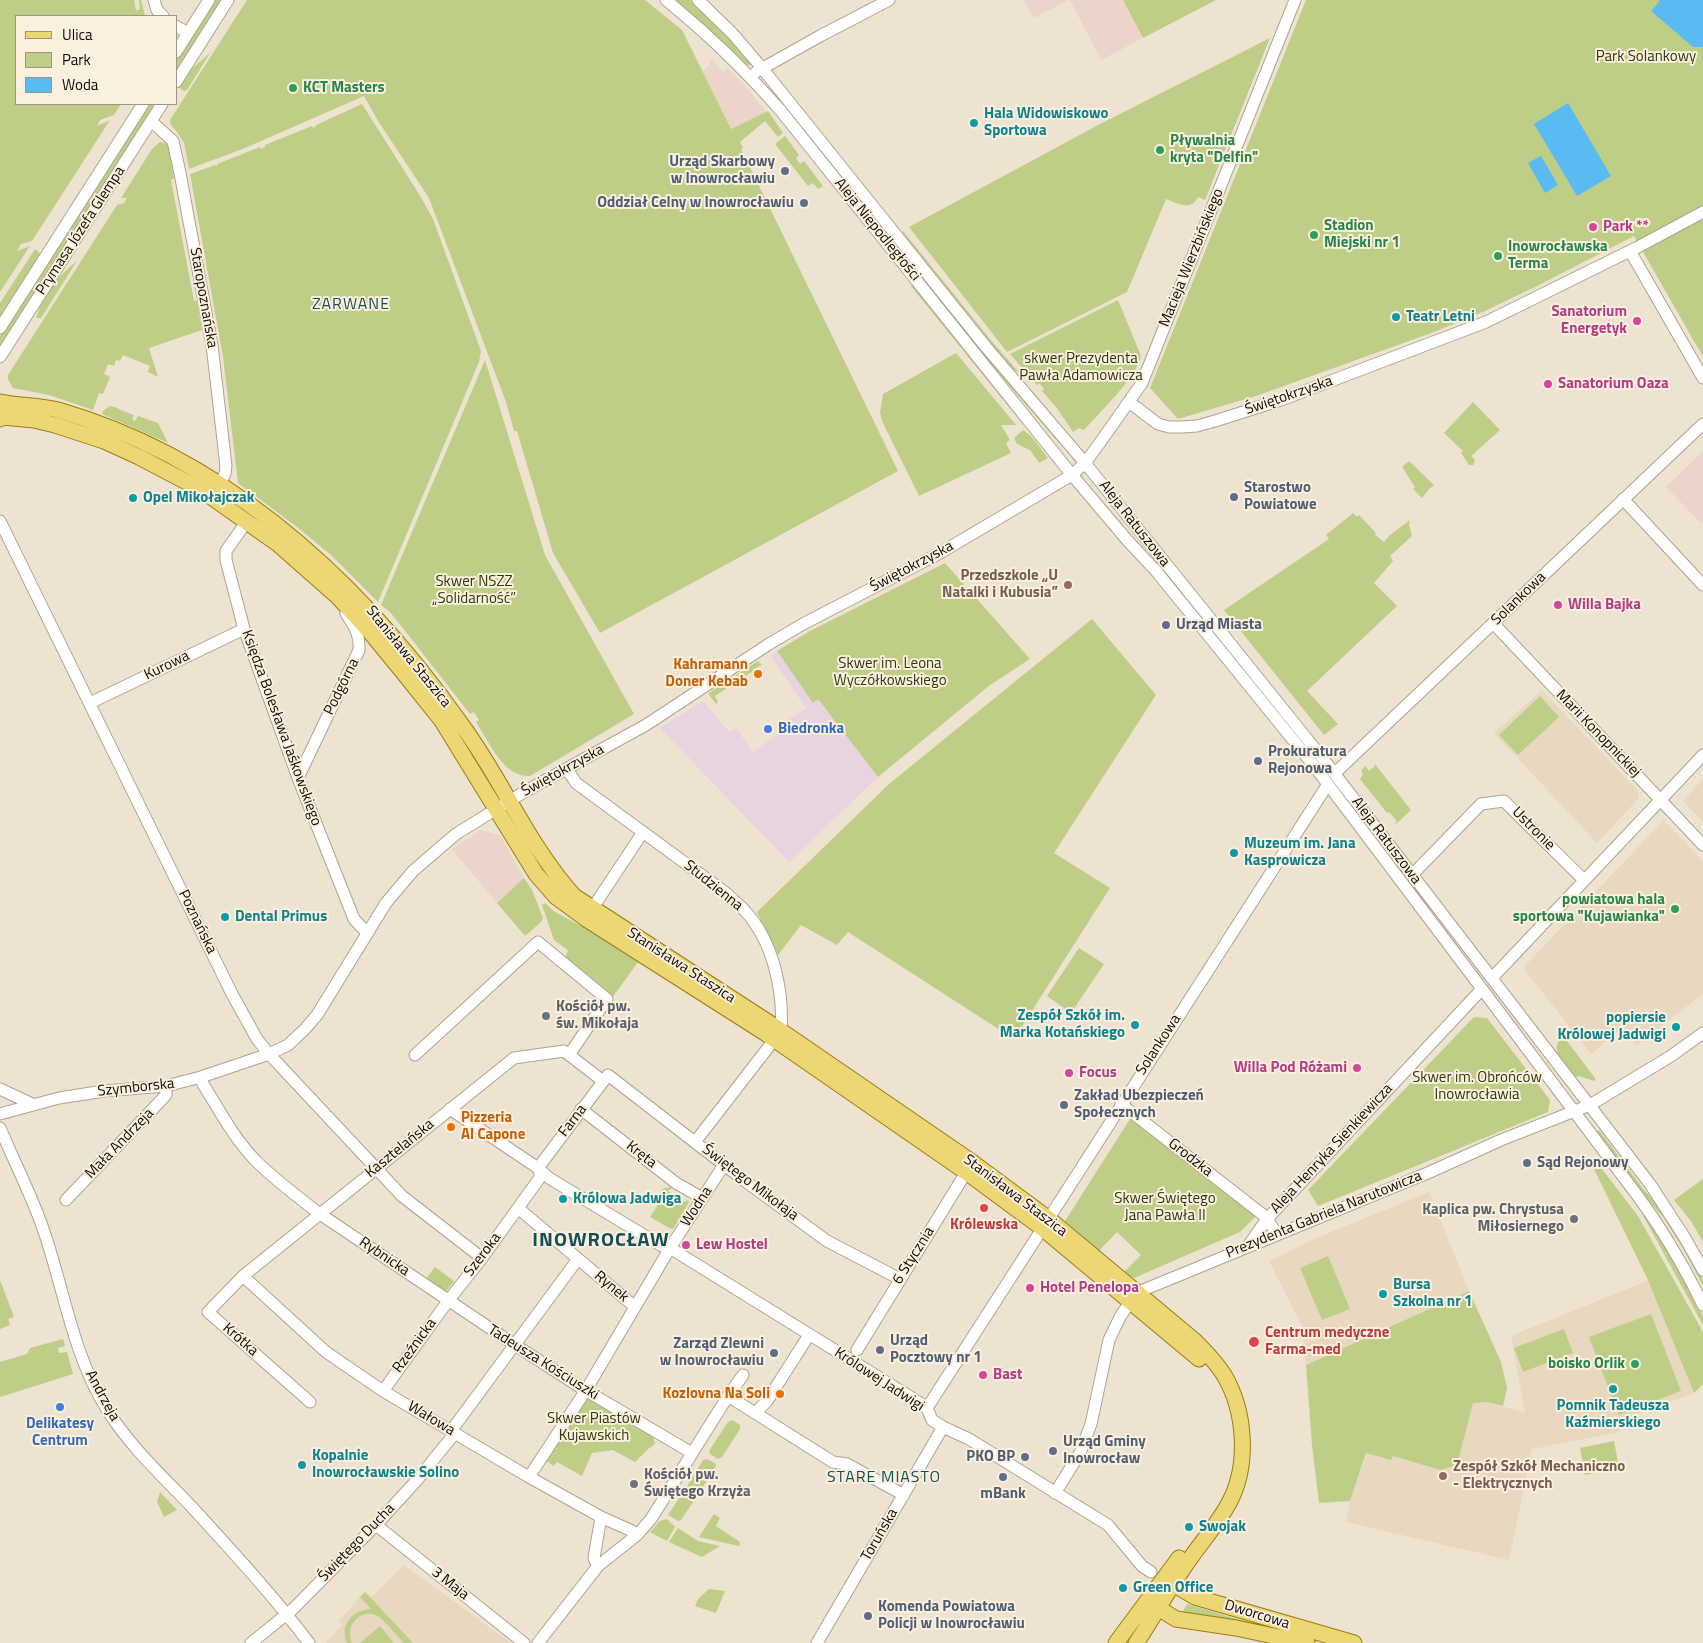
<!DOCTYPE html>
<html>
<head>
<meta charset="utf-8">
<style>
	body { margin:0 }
	#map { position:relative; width:1703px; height:1643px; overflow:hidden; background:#eee2d0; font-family:"Titillium Web",sans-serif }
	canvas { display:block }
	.legend { position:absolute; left:15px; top:15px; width:162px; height:90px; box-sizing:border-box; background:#fbefdd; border:1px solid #9d9487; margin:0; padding:6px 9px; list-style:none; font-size:15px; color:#0f0b06 }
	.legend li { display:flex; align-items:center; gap:10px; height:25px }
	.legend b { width:25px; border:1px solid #9d9487 }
</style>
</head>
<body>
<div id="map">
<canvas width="1703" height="1643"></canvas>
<ul class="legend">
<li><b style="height:6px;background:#edd674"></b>Ulica</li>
<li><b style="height:14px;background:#bece87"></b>Park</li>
<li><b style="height:14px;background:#59bbf1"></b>Woda</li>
</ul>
</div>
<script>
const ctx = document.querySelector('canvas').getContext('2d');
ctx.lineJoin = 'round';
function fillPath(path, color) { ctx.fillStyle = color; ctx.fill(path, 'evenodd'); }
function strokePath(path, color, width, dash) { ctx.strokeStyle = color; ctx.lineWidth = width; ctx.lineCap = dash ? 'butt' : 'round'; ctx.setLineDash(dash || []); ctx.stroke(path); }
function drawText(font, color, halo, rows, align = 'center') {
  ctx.font = font + ' "Titillium Web",sans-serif'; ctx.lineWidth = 4; ctx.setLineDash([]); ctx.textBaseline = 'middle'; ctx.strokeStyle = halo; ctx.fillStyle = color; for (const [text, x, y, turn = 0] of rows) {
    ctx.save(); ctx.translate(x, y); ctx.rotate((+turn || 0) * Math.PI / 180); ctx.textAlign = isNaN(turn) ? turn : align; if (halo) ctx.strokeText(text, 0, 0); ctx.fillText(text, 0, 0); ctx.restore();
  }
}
const commercial = new Path2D(`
	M1024,0h44l-34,18z
	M1070,0h53l20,38 -42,22z
	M712,60l11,12 4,-4 20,20 19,24 -35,17 -28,-57 7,-8 -1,-3z
	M1703,451v70l-2,2 -35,-36z
	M481,830l19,5 24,43 -27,25 -45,-54z`);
const industrial = new Path2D(`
	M777,651l36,51 5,-3 60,78 -89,85 -129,-134 43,-27 26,31 7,-4 17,24 34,-24 -3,-5 22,-15 -36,-53z`);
const built = new Path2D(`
	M1542,690l95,100 2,5 -1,4 -41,44 -103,-110z
	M1703,779v43l-20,-21z
	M1664,820l39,41v133l-66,51 -15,-17 -31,26 -68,-86z
	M1429,1192l40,99 -163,74 -4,-39 -33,-65 45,-22z
	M1649,1280l45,113 -77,29 3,10 -88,17 -23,111 -163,-38 4,-21 17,-48 24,7 2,-4 47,14 17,-5 16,-62 15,-1 37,11 -14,-77z
	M404,1565l107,78h-185l16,-18 -3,-4 26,-30 7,6z`);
const green = new Path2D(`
	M0,0h134l2,11 4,-2 -1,-9h2l4,16h-129v88h105l-7,11 -14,5 -3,6 13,-6 -78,121 -11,3 -4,7 13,-5 -30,46z
	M215,0h8l-47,73v-13z
	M247,0h398l37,30 49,99 37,-18 15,22 -5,4 -13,-16 -25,21 3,6 -2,1 157,322 -298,162 -47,-80 -36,-122h-3l-8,-29 -77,-204 -51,-77 -14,-25 -119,52 -56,21 -5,-26 -7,-11 -6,-7 -1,-5z
	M673,0h18l61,63 -1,2h-4l-42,-39z
	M1123,0h93l-73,38z
	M1306,0h397v357l-69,-121 -97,50 -52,25 -51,21 -178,64 -78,23 -28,-31z
	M1270,38l-65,162 -7,-3c-7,15 -21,6 -32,2l-39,93 -120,60 -98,-125 191,-103z
	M210,53l-23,37 -3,1 -6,-4 11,-16z
	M149,104h7l-156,244v-12z
	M362,104l57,90 14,25 48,132 -2,11 -101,240 -47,-47 -34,-28 -59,-44 -15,-126 -33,-183 25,-9 3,1 -1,-2 43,-17 1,2 4,-2v-2l47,-19 1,2 3,-2v-1z
	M788,108l273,333 -2,2 -83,-96 -190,-237z
	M785,136l14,19 -3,3 4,6 4,-3 19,25 -5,3 -5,-6 -5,3 -33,-42z
	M160,142l6,1 3,5 5,30 -3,2 23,121h3l5,29 -53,18 9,29 -10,-5 2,-6 -27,-11 -3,6 -4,-1 -2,6 -6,-2 -4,10 6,3 -7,17 -4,-1 -6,17 -44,-15 -36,-7 -5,-9v-4l109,-170 7,-2 3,-5h-6l31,-49z
	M903,231l87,108 32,37 -19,-16 -100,-123z
	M35,249l4,3 1,4 -40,63v-16z
	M77,261l-36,57h-5c9,-27 19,-39 41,-57z
	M910,285l7,3 104,130v4z
	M1118,300l23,56c-4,21 -42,57 -57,74l-5,-2 -6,4 -16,-24 -15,-17 2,-2 -5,-6 -2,2 -27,-31z
	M956,353l60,72h-15l9,15 -4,3 5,10 -92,43 -37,-75 -2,-8 3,-19z
	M485,360l60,195 89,159 -104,62c-27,1 -40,-33 -54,-54l3,-2 -5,-8 -4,2 -64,-82 -16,-20 -9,-7z
	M1473,402l27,28 -29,26 4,4 -2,5h-4l-8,-12 2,-2 -19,-18z
	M110,406l8,2v1l16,6 -2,4 3,2 3,-5 20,7 10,20 -66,-29 1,-3z
	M1023,430l8,6 17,22 -9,5 -9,-13 -13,-6 -3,-6z
	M1409,461l25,24 -5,4 -7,9 -9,-9 2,-2 -13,-20z
	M1353,513l4,4 2,-2 17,18 -1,2 9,7 6,-7 20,-15 -1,5 3,11 -22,20 3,5 -19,22 23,23 -90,85 31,33 -14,11 -100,-125 105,-71 -3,-4z
	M945,563l85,96 -40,26 -112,92 -60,-78 -5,4 -36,-52 33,-20z
	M1092,619l64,76 -102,158 56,35 -96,151 -166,-107 -11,13 -36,-20 -23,30 -21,-43 132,-128z
	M758,661l4,4 -10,5 1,1 -38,25 3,6 -2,2 -7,-9v-2z
	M1540,696l19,21 -41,38 -19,-20z
	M1374,763l37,47 -15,14 -1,-1 2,-2 -8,-9 -2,1 -27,-34 3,-5 -2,-3 4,-5 4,5 6,-5z
	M524,878l8,12 11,28 -2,4 -16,14 -28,-33z
	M545,903l10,9 28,15 55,35 -26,36 -47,-40 3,-8 -14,-10 -12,-35z
	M1079,948l25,16 -33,49 -24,-17z
	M1474,1017l13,1 63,82 -2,12 -230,94 -10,-16z
	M1563,1036l32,42v3l-17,-5 -3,2c-9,-12 -28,-28 -12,-42z
	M1130,1119l127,96 -17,17 -106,46 -10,-6 17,-17 -24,-23 -18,19 -34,-30z
	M1599,1130l45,60 14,14 39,64 6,12v6l-21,-39 -19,-30 -24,-27 -43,-58z
	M1598,1164l40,52 65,116v52l-9,9 -46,-113 -55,-113z
	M1703,1179v63l-12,-21 -17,-21z
	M674,1186l-6,5 16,11 4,-2 1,2 -15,26 -3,1 -21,-12 15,-23 -4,-3 1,-2z
	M1641,1212l14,16 37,65 11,23v9z
	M1328,1256l22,53 -28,11 -22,-52z
	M435,1267l19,14 -10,13 -19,-14z
	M0,1280l14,37 -6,2 2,6 -10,4z
	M1469,1291l32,71 6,26 -4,18 -15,-4 -15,1 -16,62 -17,5 -47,-14 -2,4 -25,-7 -16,48 -31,2 -7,-58 -6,-80z
	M1651,1314l30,77 -62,24 -30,-78z
	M1564,1329l9,24 -50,19 -9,-24z
	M63,1339l2,7 -7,2 1,5 8,-1 6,22 -73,23v-35l27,-8 3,-6z
	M589,1399l5,1 59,36 2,8 -7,5 -13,13 -22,-12 -21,3 -10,23 -25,-14 -3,4 -9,-6 38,-60z
	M732,1420l8,5v4l-18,28 -4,2 -8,-5 -1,-3 19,-29z
	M1614,1441l5,27 -34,7 -5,-27z
	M707,1459l8,4 1,3 -18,29 -3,1 -9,-6v-2l17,-28z
	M160,1492l17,18 -13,7 -7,-15z
	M682,1494l10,6 1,2 -12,18 -3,1 -10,-6z
	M714,1514l6,4 -4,8 24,16 -1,4 -40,-9z
	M667,1519l8,8 -8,14 -17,-9 10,-11z
	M678,1528l20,13 22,5 -18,11 -33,-15z
	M709,1589l16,2 -9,22 -21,-7 3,-7z
	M365,1592l48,51h-9c-8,-8 -16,-19 -25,-26 -18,-11 -35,9 -27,26h-5c-8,-19 6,-33 24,-34l-11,-12z
	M1187,1604l50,15 41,8 39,12 -135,-26z
	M380,1626l14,17h-34z`);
const water = new Path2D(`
	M1659,0h44v47h-10l-42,-36 8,-9z
	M1568,103l43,73 -34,20 -43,-72z
	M1541,156l17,29 -13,8 -17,-30z`);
const minor = new Path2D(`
	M154,0l3,10 6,6
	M666,0c42,34 79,70 115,111l291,364 55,65 29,31 159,196 322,428c26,35 47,71 66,110
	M698,0l35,34 29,34 224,279 99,116 239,297 326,424 35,54 18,32
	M176,26l12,7
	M176,52l33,-52
	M756,72l64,-36 69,-36
	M176,82l52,-82
	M151,121l22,20 7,32 32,172 14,121 -1,8 -6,11
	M1630,251l73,127
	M0,328l143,-224
	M0,357l162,-253
	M1129,402l29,22 11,3h12l16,-1 18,-5 66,-21 205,-78 152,-75 65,-35
	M1623,499l80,86
	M0,521l232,473 25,45 12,15 133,142 80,62
	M247,521l-21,30v9l18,69 54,149 56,141 13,14
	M1493,623l210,222
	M90,703l154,-74
	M567,769l9,14 150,110c6,6 14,12 20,19 27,30 38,79 35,119l-86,111
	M1335,773l368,-349
	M298,778l61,-128c1,-17 -5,-23 -13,-37
	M1412,875l69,-71 23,-3 80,79
	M596,903l47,-71
	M1492,978l211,-223
	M415,1055l123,-113 69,57 -38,56
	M201,1077l2,7c16,26 31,54 52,76 20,20 43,37 65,54l195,131 65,42 112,66
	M0,1089l32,15
	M1121,1104l141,110 5,5 10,15
	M450,1109l88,59 11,10 113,68 8,2 250,155 7,5 5,12 11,7 26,12 139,86 34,41 9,6
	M581,1109l95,74 26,15
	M0,1114l59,-16 45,-7 62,-5 35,-9 68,-23 19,-9 17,-16 12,-14 69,-112 27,-32 43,-37 68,-42 122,-67 123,-81 34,-20 137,-71 132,-78 13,-12 14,-19 43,-61 153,-383
	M0,1128c17,40 37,78 49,119 17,55 27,112 57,161 22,36 55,67 84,97 41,45 82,89 119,138
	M538,1168l70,-93 137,106 82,60 73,38
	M66,1200l100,-105v-9
	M518,1208l117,99
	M1248,1246l19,-27 215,-230
	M243,1276l83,76 57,39 146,86 72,40 31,14 5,4
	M857,1350l113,-184
	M383,1391l65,-90 34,-43 59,-82 -3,-8
	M728,1396l105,66 14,2 57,31
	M310,1402l-102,-90 35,-36 271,-218 50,-7 39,30
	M927,1408l401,-624
	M755,1413l12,-12 42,-66
	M451,1431l127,-172
	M529,1477l57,-87 84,-142 54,-83
	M1055,1493l25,-40 11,-29 18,-84 11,-23 16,-24 294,-121 71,-32 89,-35 81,-49 32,-23
	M376,1525l148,118
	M598,1566l-4,-8 7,-41
	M251,1643l42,-34 83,-84 41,-45 38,-47
	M538,1643l60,-77 39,-31 14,-16 77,-123 15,-21
	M817,1643l126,-216`);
const major = new Path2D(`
	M0,402c19,4 39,3 58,8 172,50 305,175 406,318 39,54 65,118 110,168l197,128 201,138 77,57 146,122c11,11 21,21 29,34 22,37 25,91 5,128 -13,24 -32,44 -46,66 -17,24 -30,50 -47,74
	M0,419l3,-2 31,3 21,5 49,16 35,16 61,32 78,55 59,52 33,36 32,39 40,50 94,153 20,23 30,22 179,114 201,139 76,56 157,131
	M1164,1579l31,18 159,46
	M1150,1603l26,16 60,9 71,15
	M1116,1643l63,-85`);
const markers = [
	[293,88,5,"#2e9e5b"],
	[974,123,5,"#0f9aa8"],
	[1160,150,5,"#2e9e5b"],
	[785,171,5,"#5c6f8a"],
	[804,203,5,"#5c6f8a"],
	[1593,227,5,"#d1479c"],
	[1314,235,5,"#2e9e5b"],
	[1498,256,5,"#2e9e5b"],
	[1396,317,5,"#0f9aa8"],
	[1637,321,5,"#d1479c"],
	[1548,384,5,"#d1479c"],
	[1234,497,5,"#5c6f8a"],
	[133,498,5,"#0f9aa8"],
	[1068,585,5,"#8d6e63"],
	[1558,605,5,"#d1479c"],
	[1166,625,5,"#5c6f8a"],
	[758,674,5,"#e8710a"],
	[768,729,5,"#3f7fe0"],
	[1258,761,5,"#5c6f8a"],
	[1234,853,5,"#0f9aa8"],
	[1675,909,5,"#2e9e5b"],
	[225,917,5,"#0f9aa8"],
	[546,1016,5,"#6b7280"],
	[1135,1025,5,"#0f9aa8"],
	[1676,1027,5,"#0f9aa8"],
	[1357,1068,5,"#d1479c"],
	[1069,1073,5,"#d1479c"],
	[1064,1105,5,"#5c6f8a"],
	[451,1127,5,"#e8710a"],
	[1527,1163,5,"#5c6f8a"],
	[563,1199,5,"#0f9aa8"],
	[984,1208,5,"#e0444e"],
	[1574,1219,5,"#6b7280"],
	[686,1245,5,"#d1479c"],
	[1030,1288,5,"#d1479c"],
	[1383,1294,5,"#0f9aa8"],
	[1254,1342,6,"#e0444e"],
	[880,1350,5,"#5c6f8a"],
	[774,1353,5,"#5c6f8a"],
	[1635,1364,5,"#2e9e5b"],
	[983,1375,5,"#d1479c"],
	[1613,1389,5,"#0f9aa8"],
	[780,1394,5,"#e8710a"],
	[60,1407,5,"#3f7fe0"],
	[1053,1451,5,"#5c6f8a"],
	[1025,1457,5,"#5c6f8a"],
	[302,1465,5,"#0f9aa8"],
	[1443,1476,5,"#8d6e63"],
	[1003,1477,5,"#5c6f8a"],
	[634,1484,5,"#6b7280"],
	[1189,1527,5,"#0f9aa8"],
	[1123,1588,5,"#0f9aa8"],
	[868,1616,5,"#5c6f8a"]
];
const parkNames = [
	["Park Solankowy",1646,57],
	["skwer Prezydenta",1081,359],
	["Pawła Adamowicza",1081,376],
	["Skwer NSZZ",474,582],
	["„Solidarność”",474,599],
	["Skwer im. Leona",890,664],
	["Wyczółkowskiego",890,681],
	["Skwer im. Obrońców",1477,1078],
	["Inowrocławia",1477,1095],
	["Skwer Świętego",1165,1199],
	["Jana Pawła II",1165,1216],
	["Skwer Piastów",594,1419],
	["Kujawskich",594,1436]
];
const leisureNames = [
	["KCT Masters",303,88],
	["Pływalnia",1170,141],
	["kryta \"Delfin\"",1170,158],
	["Stadion",1324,226],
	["Miejski nr 1",1324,243],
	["Inowrocławska",1508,247],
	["Terma",1508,264],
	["powiatowa hala",1665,900,"right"],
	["sportowa \"Kujawianka\"",1665,917,"right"],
	["boisko Orlik",1625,1364,"right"]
];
const cultureNames = [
	["Hala Widowiskowo",984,114],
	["Sportowa",984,131],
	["Teatr Letni",1406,317],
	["Opel Mikołajczak",143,498],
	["Muzeum im. Jana",1244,844],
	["Kasprowicza",1244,861],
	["Dental Primus",235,917],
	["Zespół Szkół im.",1125,1016,"right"],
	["Marka Kotańskiego",1125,1033,"right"],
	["popiersie",1666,1018,"right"],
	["Królowej Jadwigi",1666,1035,"right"],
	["Królowa Jadwiga",573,1199],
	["Bursa",1393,1285],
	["Szkolna nr 1",1393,1302],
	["Pomnik Tadeusza",1613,1406,"center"],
	["Kaźmierskiego",1613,1423,"center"],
	["Kopalnie",312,1456],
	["Inowrocławskie Solino",312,1473],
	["Swojak",1199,1527],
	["Green Office",1133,1588]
];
const serviceNames = [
	["Urząd Skarbowy",775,162,"right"],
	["w Inowrocławiu",775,179,"right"],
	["Oddział Celny w Inowrocławiu",794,203,"right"],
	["Starostwo",1244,488],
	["Powiatowe",1244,505],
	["Urząd Miasta",1176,625],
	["Prokuratura",1268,752],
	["Rejonowa",1268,769],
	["Zakład Ubezpieczeń",1074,1096],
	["Społecznych",1074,1113],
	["Sąd Rejonowy",1537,1163],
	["Urząd",890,1341],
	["Pocztowy nr 1",890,1358],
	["Zarząd Zlewni",764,1344,"right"],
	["w Inowrocławiu",764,1361,"right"],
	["Urząd Gminy",1063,1442],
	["Inowrocław",1063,1459],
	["PKO BP",1015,1457,"right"],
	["mBank",1003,1494,"center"],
	["Komenda Powiatowa",878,1607],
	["Policji w Inowrocławiu",878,1624]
];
const hotelNames = [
	["Park **",1603,227],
	["Sanatorium",1627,312,"right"],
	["Energetyk",1627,329,"right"],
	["Sanatorium Oaza",1558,384],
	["Willa Bajka",1568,605],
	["Willa Pod Różami",1347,1068,"right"],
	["Focus",1079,1073],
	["Lew Hostel",696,1245],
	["Hotel Penelopa",1040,1288],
	["Bast",993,1375]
];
const streetNames = [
	["Aleja Niepodległości",877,230,51],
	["Prymasa Józefa Glempa",81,231,-57],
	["Macieja Wierzbińskiego",1192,258,-68],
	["Staropoznańska",203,298,80],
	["Świętokrzyska",1289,396,-19],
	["Aleja Ratuszowa",1134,524,52],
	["Świętokrzyska",912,567,-28],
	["Solankowa",1519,599,-44],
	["Stanisława Staszica",408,657,51],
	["Kurowa",167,666,-26],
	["Podgórna",342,687,-64],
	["Księdza Bolesława Jaśkowskiego",281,728,70],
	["Marii Konopnickiej",1598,734,46],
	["Świętokrzyska",563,771,-29],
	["Ustronie",1533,829,45],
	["Aleja Ratuszowa",1386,841,53],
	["Studzienna",713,886,39],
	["Poznańska",197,922,64],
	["Stanisława Staszica",681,966,33],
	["Solankowa",1159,1045,-57],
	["Szymborska",136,1088,-6],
	["Farna",573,1121,-53],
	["Mała Andrzeja",120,1144,-46],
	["Kasztelańska",400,1149,-39],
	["Aleja Henryka Sienkiewicza",1332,1149,-47],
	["Kręta",641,1155,38],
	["Grodzka",1190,1158,38],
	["Świętego Mikołaja",750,1183,37],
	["Stanisława Staszica",1015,1196,37],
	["Wodna",697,1207,-57],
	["Prezydenta Gabriela Narutowicza",1324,1215,-22],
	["Szeroka",483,1255,-53],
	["6 Stycznia",914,1256,-58],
	["Rybnicka",384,1257,34],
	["Rynek",611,1287,40],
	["Krótka",240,1340,41],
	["Rzeźnicka",415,1346,-54],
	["Tadeusza Kościuszki",543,1363,32],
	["Królowej Jadwigi",879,1380,33],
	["Andrzeja",102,1396,61],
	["Wałowa",431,1419,31],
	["Toruńska",880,1535,-60],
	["Świętego Ducha",357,1543,-46],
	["3 Maja",450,1584,38],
	["Dworcowa",1257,1615,17]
];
const educationNames = [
	["Przedszkole „U",1058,576],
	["Natalki i Kubusia”",1058,593],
	["Zespół Szkół Mechaniczno",1453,1467,"left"],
	["- Elektrycznych",1453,1484,"left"]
];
const foodNames = [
	["Kahramann",748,665],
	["Doner Kebab",748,682],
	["Pizzeria",461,1118,"left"],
	["Al Capone",461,1135,"left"],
	["Kozlovna Na Soli",770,1394]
];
const shopNames = [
	["Biedronka",778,729],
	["Delikatesy",60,1424,"center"],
	["Centrum",60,1441,"center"]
];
const worshipNames = [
	["Kościół pw.",556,1007],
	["św. Mikołaja",556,1024],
	["Kaplica pw. Chrystusa",1564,1210,"right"],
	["Miłosiernego",1564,1227,"right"],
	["Kościół pw.",644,1475],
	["Świętego Krzyża",644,1492]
];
const healthNames = [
	["Królewska",984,1225],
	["Centrum medyczne",1265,1333,"left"],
	["Farma-med",1265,1350,"left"]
];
const neighbourhoodNames = [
	["ZARWANE",351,305],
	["STARE MIASTO",884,1478]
];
const districtNames = [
	["INOWROCŁAW",601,1241]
];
fillPath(commercial, '#ecd4ca');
fillPath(industrial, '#e8d3e1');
fillPath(built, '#e8d8bf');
fillPath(green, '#bece87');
fillPath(water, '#59bbf1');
strokePath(minor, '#aea392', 13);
strokePath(major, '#987d12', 17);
strokePath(minor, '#fff', 11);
strokePath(major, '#edd674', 15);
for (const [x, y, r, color] of markers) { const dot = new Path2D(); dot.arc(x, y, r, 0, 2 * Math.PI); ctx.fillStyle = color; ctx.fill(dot); strokePath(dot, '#fbefdd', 2); }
drawText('15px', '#303810', '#fbefdd', parkNames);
drawText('bold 15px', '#27864d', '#fbefdd', leisureNames, 'left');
drawText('bold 15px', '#0d838f', '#fbefdd', cultureNames, 'left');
drawText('bold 15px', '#4e5e75', '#fbefdd', serviceNames, 'left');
drawText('bold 15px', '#b23c85', '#fbefdd', hotelNames, 'left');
drawText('15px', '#0f0b06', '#fbefdd', streetNames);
drawText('bold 15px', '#785e54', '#fbefdd', educationNames, 'right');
drawText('bold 15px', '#c56008', '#fbefdd', foodNames, 'right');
drawText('bold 15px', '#366cbe', '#fbefdd', shopNames, 'left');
drawText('bold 15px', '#5b616d', '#fbefdd', worshipNames, 'left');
drawText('bold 15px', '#be3a42', '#fbefdd', healthNames);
ctx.letterSpacing = '1px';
drawText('16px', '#155058', '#fbefdd', neighbourhoodNames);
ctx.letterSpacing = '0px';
ctx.letterSpacing = '1px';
drawText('bold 20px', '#155058', '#fbefdd', districtNames);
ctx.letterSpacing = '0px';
</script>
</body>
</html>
